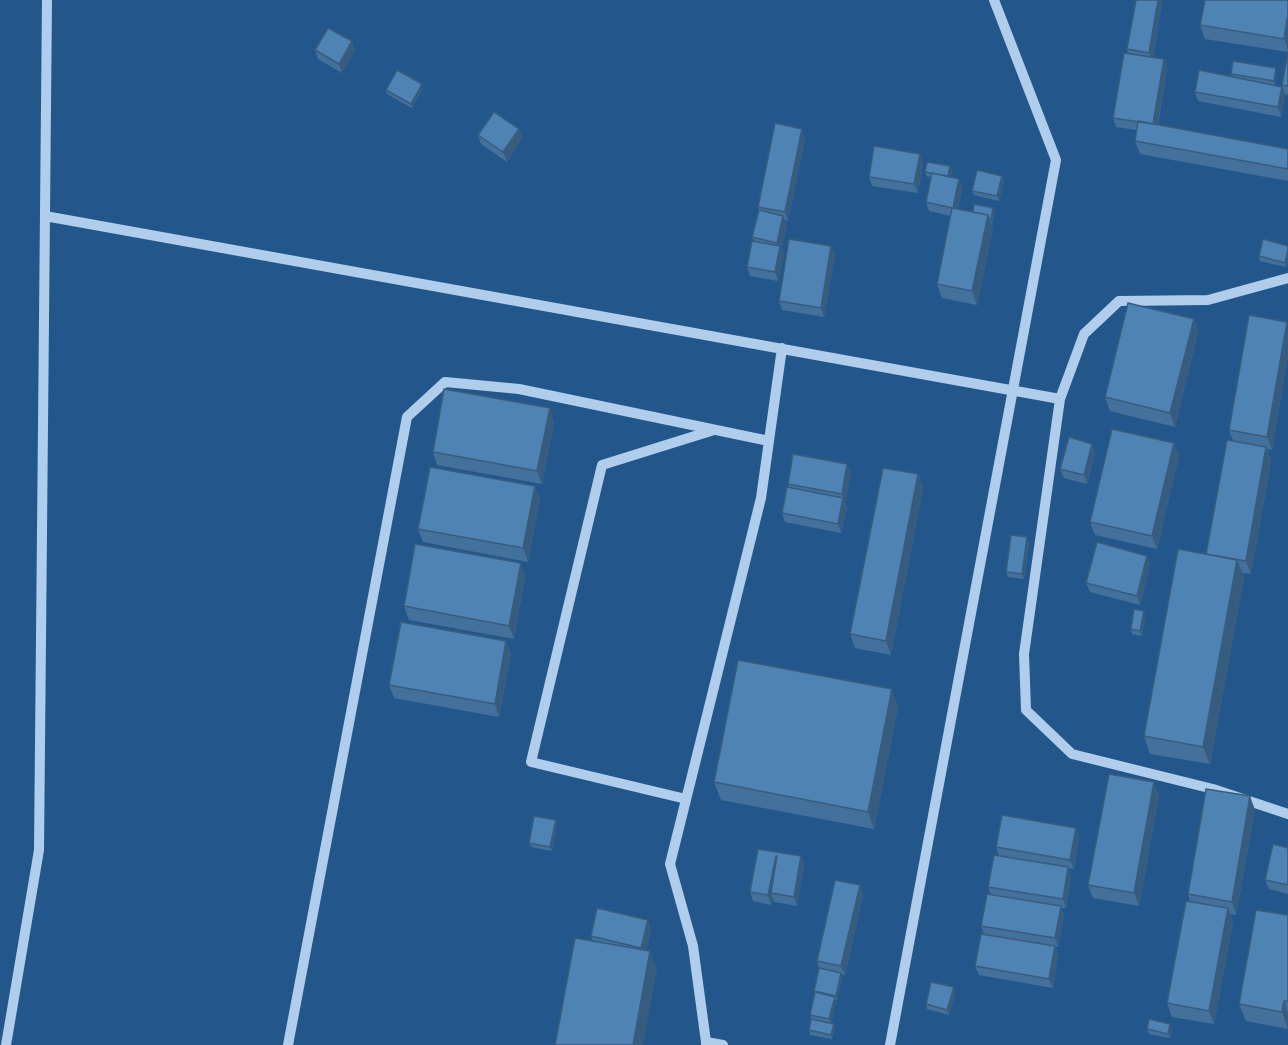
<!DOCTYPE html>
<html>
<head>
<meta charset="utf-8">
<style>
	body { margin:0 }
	canvas { display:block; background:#23578b }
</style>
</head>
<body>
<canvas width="1288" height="1045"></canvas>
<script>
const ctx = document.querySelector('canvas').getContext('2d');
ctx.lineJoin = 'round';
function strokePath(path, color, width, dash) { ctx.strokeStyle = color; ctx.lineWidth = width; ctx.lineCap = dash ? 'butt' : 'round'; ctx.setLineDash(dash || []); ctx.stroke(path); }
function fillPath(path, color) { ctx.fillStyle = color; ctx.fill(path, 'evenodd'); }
const minor = new Path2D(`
	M45,216l1015,183
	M1288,278l-80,22 -89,1 -35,33 -24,65 -36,255 2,56 46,44 141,35 75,25
	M686,799l-155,-37 71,-297 112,-35
	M706,1042l17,3
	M6,1045l33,-195 8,-850
	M288,1045l119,-628 38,-35 74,7 250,52
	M706,1045v-3l-13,-96 -23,-82 91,-366 21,-150
	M890,1045l166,-885 -62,-160`);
const wall = new Path2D(`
	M1158,0h4v2l-9,56 11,1 3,9 -9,57 130,24v32l-148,-27 -5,-13 2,-11 -21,-3 -3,-9 15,-64 -1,-5z
	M1288,0v52l-83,-13 -5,-14z
	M315,50h40l-13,23 -24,-14z
	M1288,52v43l-3,-1 -3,-9z
	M1277,73l-2,12 7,2 3,9 -4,21 -83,-16 -3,-9 37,-15 -1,-3z
	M423,88l-11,20 -25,-14 -1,-4z
	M519,129l3,9 -15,24 -26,-18 -3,-9z
	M805,138l-17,83 -3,-1 2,5 -6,24 3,6 -6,26 -28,-5 -3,-9 7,-26 -2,-4 7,-27 -1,-3z
	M923,163l-5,30 -46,-7 -3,-9z
	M950,166l2,5 -1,6 8,2 3,9 -4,21 15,3 22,1 -3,11h-1l2,4 -16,77 -35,-7 -5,-14 14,-68 -22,-5 -3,-9 5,-25 -4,-1 -2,-4z
	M1002,176l2,5 -5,20 -25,-6 -2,-4z
	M831,246l4,9 -11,62 -42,-7 -3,-9z
	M1288,246v15l-2,6 -26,-6 -1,-5z
	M1194,319l4,13 -23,95 -65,-16 -5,-14z
	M1287,322l1,4v29l-16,95 -5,-1 4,12 -20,113 -9,-1 2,4 -34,187 -60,-10 -6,-18 63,-182 26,-113 -4,-11z
	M554,422l-12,62 -105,-19 -4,-13z
	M1174,443l5,13 -22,93 -62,-14 -5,-13z
	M1092,444l3,9 -8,31 -23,-6 -4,-9z
	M847,464l4,9 -6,30 2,4 -6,26 -56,-11 -3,-9 7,-26 -1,-3z
	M918,474l5,14 -32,167 -36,-7 -5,-14z
	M540,499l-12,63 -105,-20 -5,-13z
	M1029,542l-5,37 -16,-2 -2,-5z
	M1150,565l-10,40 -50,-13 -4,-9z
	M525,576l-11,63 -105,-19 -5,-14z
	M1145,616l-3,20 -10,-2 -1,-5z
	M506,641l5,13 -12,63 -105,-19 -5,-13z
	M898,707l-24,122 -153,-29 -7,-18z
	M1159,795l-20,111 -46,-8 -5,-13z
	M1255,810l-19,105 -6,-1 3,8 -19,102 -42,-7 -5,-14 23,-101 -2,-8z
	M557,825l-5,26 -21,-4 -2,-4z
	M1079,837l-5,32 -6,-1 3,8 -5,32h-5l3,7 -6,32h-3l3,8 -5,33 -74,-13 -4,-9 9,-32 -3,-8 10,-31 -3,-8 11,-32 -3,-8z
	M1288,848v46l-19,-5 -4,-9z
	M758,849l43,7 3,9 -7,41 -23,-4 -1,-3 -2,6 -18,-4 -3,-9z
	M863,895l-18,80 -4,-1 1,3 -5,23h-1v2l-5,21 3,1 1,4 -3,11 -22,-4 -1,-5 2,-11 -1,-4 5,-22 -1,-2 5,-23 -2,-7z
	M1288,915v114l-42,-8 -7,-17z
	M651,929l-5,22 11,18 -64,-28 -2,-5z
	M955,992l-6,23 -22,-6 -1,-5z
	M1147,1029h25l-2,9 -21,-4z`);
const shadedWall = new Path2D(`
	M1158,0h4v2l-10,60 -3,-9z
	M1287,19l1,3v28l-4,-11z
	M352,41l3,9 -13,23 -3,-9z
	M1164,59l3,9 -11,65 -3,-9z
	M1276,68l1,5 -2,12 -1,-4z
	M422,84l1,4 -11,20 -1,-4z
	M1282,87l3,9 -4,21 -3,-10z
	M519,129l3,9 -15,24 -4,-10z
	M802,129l3,9 -17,83 -3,-9z
	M920,154l3,9 -5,30 -4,-9z
	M950,166l2,5 -2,10 -2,-5z
	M1002,176l2,5 -5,20 -2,-5z
	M959,179l3,9 -6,29 -3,-9z
	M993,208l2,5 -3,11 -1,-5z
	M988,215l5,13 -16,77 -5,-14z
	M783,216l4,9 -6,24 3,6 -6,26 -3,-9 4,-22 -2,-7z
	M831,246l4,9 -11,62 -3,-9z
	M1288,250v11l-2,6 -1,-4z
	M1194,319l4,13 -23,95 -5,-14z
	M1287,322l1,4v29l-16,95 -5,-13z
	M550,408l4,14 -12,62 -5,-13z
	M1174,443l5,13 -22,93 -5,-13z
	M1092,444l3,9 -8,31 -3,-9z
	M1266,447l5,14 -20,113 -5,-13z
	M847,464l4,9 -6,30 -3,-9z
	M918,474l5,14 -32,167 -5,-14z
	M535,486l5,13 -12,63 -5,-14z
	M843,498l4,9 -6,26 -3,-9z
	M1027,537l2,5 -5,37 -2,-5z
	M1147,556l3,9 -10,40 -3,-9z
	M1237,560l7,17 -34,187 -7,-17z
	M521,563l4,13 -11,63 -5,-13z
	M1144,611l1,5 -3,20 -2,-5z
	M506,641l5,13 -12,63 -4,-13z
	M892,689l6,18 -24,122 -6,-17z
	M1154,782l5,13 -20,111 -5,-13z
	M1250,796l5,14 -19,105 -4,-13z
	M556,820l1,5 -5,26 -2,-4z
	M1076,828l3,9 -5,32 -4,-9z
	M776,856l3,9 -8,28 2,6 -2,6 -3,-10z
	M801,856l3,9 -7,41 -3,-9z
	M1068,867l3,9 -5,32 -3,-9z
	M860,885l3,10 -18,80 -4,-9z
	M1061,906l3,9 -6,32 -3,-9z
	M1228,908l5,14 -19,102 -5,-13z
	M648,920l3,9 -6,28 -4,-9z
	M1055,946l3,9 -5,33 -4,-9z
	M650,951l7,18 -14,76h-10z
	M841,973l1,4 -5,23 -1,-4z
	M954,987l1,5 -6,23 -2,-5z
	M835,997l1,5 -5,22 -2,-5z
	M1284,1001l4,12v16l-6,-17z
	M834,1024l1,4 -3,11 -1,-4z
	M1170,1024l2,5 -2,9 -2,-4z`);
const building = new Path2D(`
	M1136,0h22l-9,53 -22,-4z
	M1205,0h83v19h-1l-3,20 -84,-14z
	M328,28l24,13 -13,23 -24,-14z
	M1288,52v34l-6,-1z
	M1124,53l40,6 -11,65 -40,-6z
	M1233,61l43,7 -2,13 -43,-7z
	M397,70l25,14 -11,20 -25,-14z
	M1199,70l83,17 -4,20 -83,-15z
	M494,112l25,17 -16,23 -25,-17z
	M1138,121l150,28v20l-153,-28z
	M775,123l27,6 -17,83 -27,-5z
	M874,146l46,8 -6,30 -45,-7z
	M927,162l23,4 -2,10 -23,-4z
	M977,170l25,6 -5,20 -25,-5z
	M932,173l27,6 -6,29 -27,-6z
	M974,204l19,4 -2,11h-2l-1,-4 -15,-3z
	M952,208l36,7 -16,76 -35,-7z
	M759,210l24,6 -6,27 -25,-6z
	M789,239l42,7 -10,62 -42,-7z
	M1263,239l25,7v4l-3,13 -26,-7z
	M752,241l28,5 -5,26 -28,-5z
	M1128,303l66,16 -24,94 -65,-16z
	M1249,315l38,7 -20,115 -38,-7z
	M444,389l106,19 -13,63 -104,-19z
	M1112,429l62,14 -22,93 -62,-14z
	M1069,437l23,7 -8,31 -24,-6z
	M1227,440l39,7 -20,114 -40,-7z
	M793,454l54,10 -5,30 -54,-10z
	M430,467l105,19 -12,62 -105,-19z
	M883,468l35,6 -32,167 -36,-7z
	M787,487l56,11 -5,26 -56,-11z
	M1011,535l16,2 -5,37 -16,-2z
	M1097,542l50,14 -10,40 -51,-13z
	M415,544l106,19 -12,63 -105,-20z
	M1178,549l59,11 -34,187 -59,-11z
	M1134,609l10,2 -4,20 -9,-2z
	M401,622l105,19 -11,63 -106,-19z
	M738,660l154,29 -24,123 -154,-30z
	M1109,774l45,8 -20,111 -46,-8z
	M1206,789l44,7 -18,106 -44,-8z
	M1002,815l74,13 -6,32 -74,-13z
	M534,816l22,4 -6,27 -21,-4z
	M1273,844l15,4v37l-23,-5z
	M758,849l43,7 -7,41 -23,-4 6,-37h-1l-8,39 -18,-3z
	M994,855l74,12 -5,32 -75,-12z
	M835,880l25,5 -19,81 -24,-5z
	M987,894l74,12 -6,32 -74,-12z
	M1186,901l42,7 -19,103 -42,-8z
	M597,908l51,12 -7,28 -50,-12z
	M1256,910l32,5v86h-4l-2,11 -43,-8z
	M981,934l74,12 -6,33 -74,-13z
	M575,938l75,13 -17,94h-78z
	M819,968l22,5 -5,23 -22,-5z
	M931,982l23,5 -7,23 -21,-6z
	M815,992l20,5 -6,22 -19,-4z
	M811,1019l23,5 -3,11 -22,-5z
	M1149,1019l21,5 -2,10 -21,-5z`);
strokePath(minor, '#b0ceeb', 10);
fillPath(wall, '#44719b');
fillPath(shadedWall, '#375c7e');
fillPath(building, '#4f83b4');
strokePath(building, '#375c7e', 1.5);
</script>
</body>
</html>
